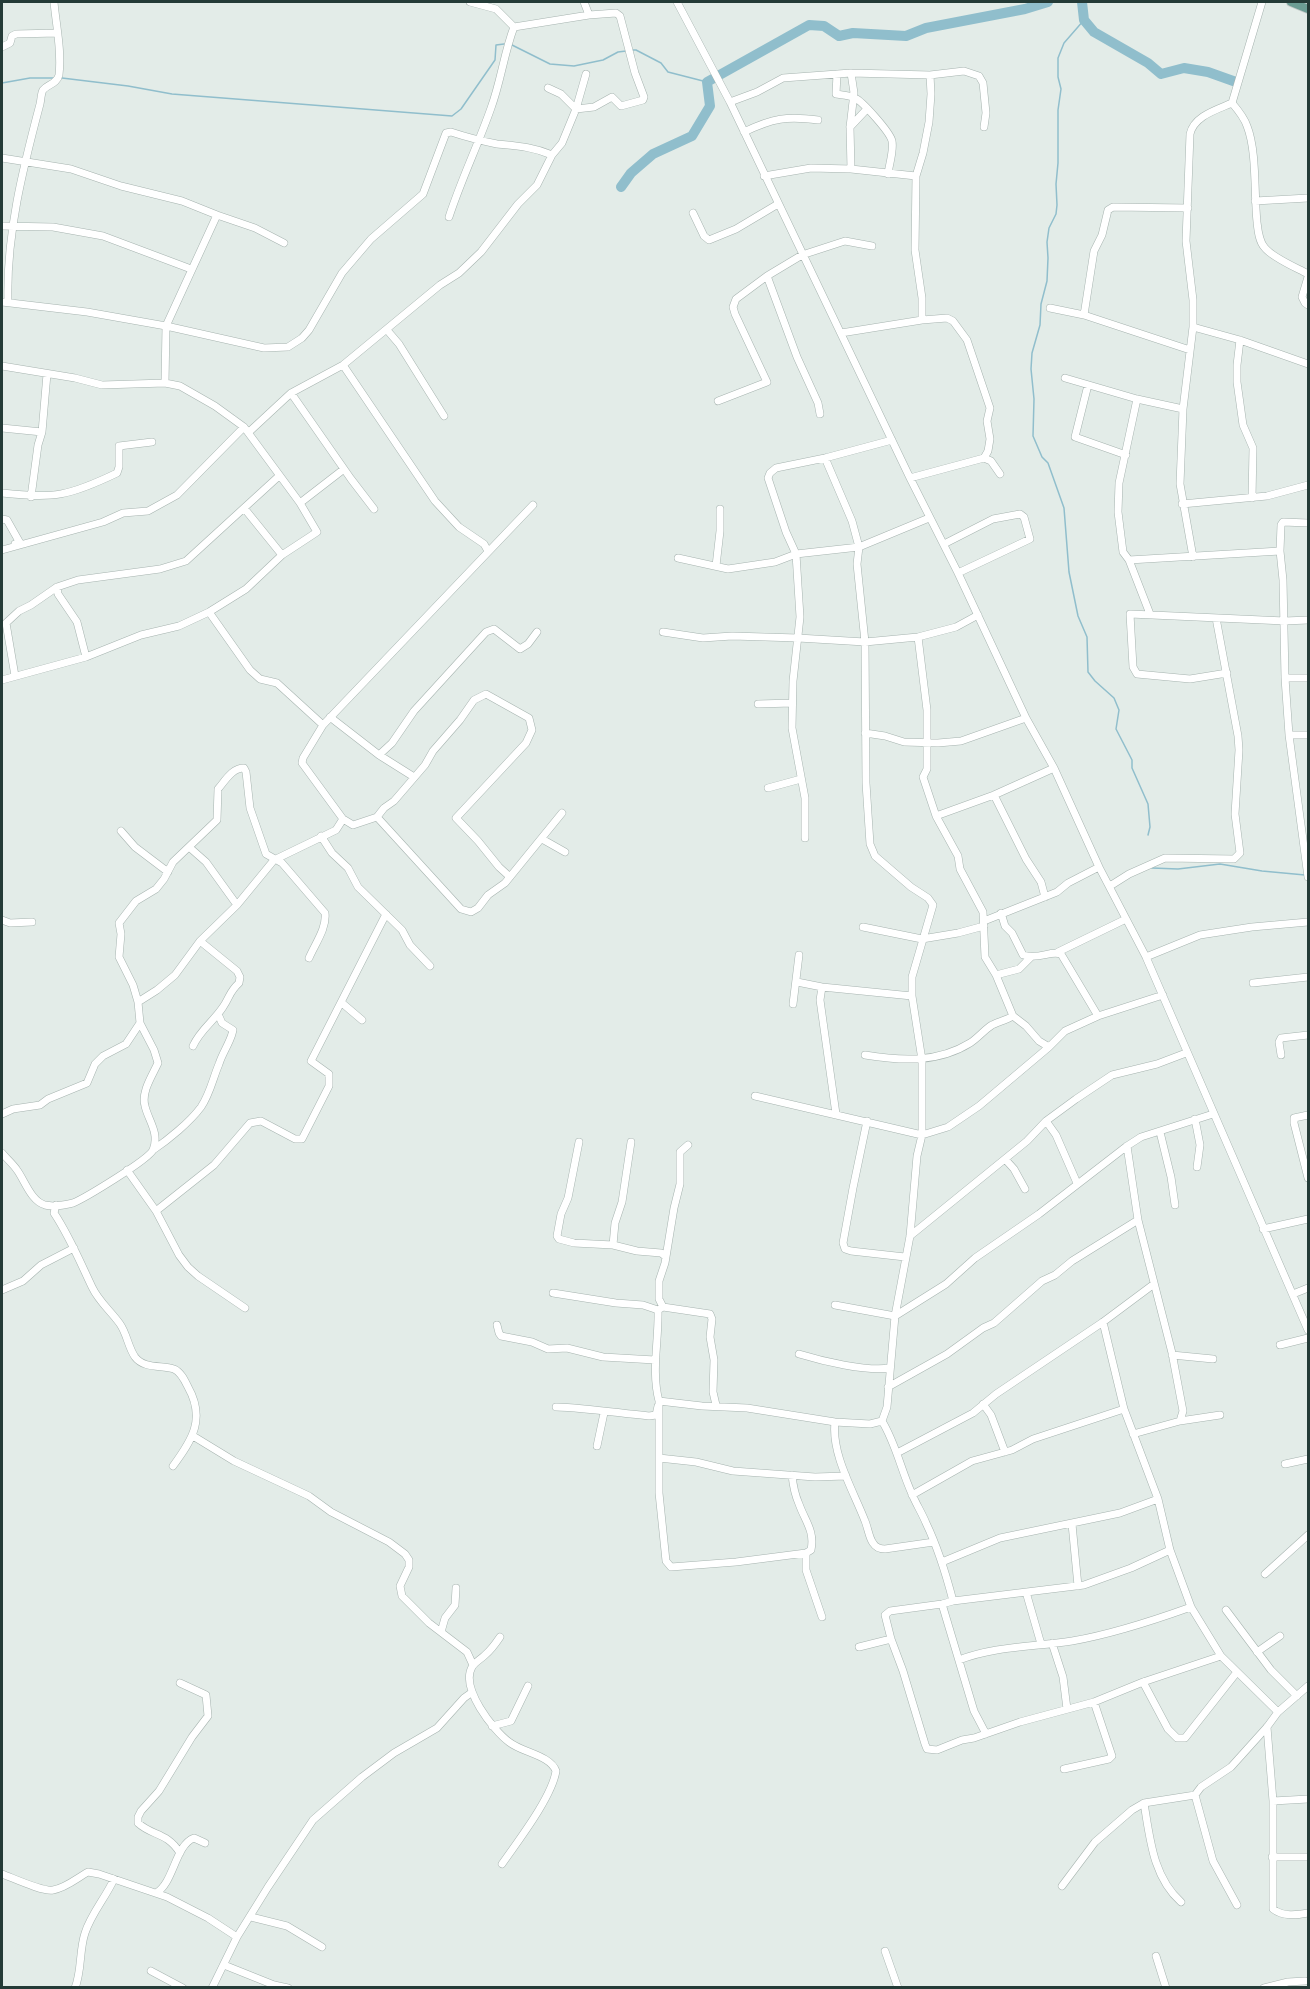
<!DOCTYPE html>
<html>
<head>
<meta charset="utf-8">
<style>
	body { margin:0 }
	#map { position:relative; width:1310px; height:1989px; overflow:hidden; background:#e3ece8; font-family:"Work Sans",sans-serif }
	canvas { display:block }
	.frame { position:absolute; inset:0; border:3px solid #243b37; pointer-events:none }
</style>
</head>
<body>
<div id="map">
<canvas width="1310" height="1989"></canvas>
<div class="frame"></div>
</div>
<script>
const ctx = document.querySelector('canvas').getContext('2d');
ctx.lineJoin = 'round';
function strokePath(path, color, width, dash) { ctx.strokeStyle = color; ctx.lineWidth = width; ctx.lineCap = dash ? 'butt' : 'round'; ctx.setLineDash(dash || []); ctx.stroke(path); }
const stream = new Path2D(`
	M1084,20l-20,23 -6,15v19l3,12 -3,21v53l-2,21 1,21 -1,9 -7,14 -2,14 1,16 -1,23 -6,23 -1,21 -8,28 -1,16 3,30 -1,37 9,21 6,6 16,45 5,64 9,44 9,21 1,35 7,9 19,17 5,12 -3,19 16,31v8l16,36 2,23 -2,8
	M512,45l38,19 24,2 29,-6 15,-8 8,-1
	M633,50h3l25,13 7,9 39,10
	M62,78l66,8 44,8 280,22 9,-7 34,-49 1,-15 8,-1
	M2,83l28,-5h24
	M1152,868l26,1 42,-5 42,7 43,4`);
const river = new Path2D(`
	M1082,2l2,18 10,12 54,31 13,11 23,-6 24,4 28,10
	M621,187l10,-14 22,-19 39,-18 18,-30 -3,-24 102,-57 15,1 15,10 14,-3 53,3 20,-8 99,-19 23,-7`);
const minor = new Path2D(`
	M470,2l26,7 18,18 75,-12 27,-2 4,3 15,57 9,24 -1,3 -22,6 -9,-9 -18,10 -18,2 -15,-15 -13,-6
	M584,2l5,13
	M677,2l53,100 180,376 48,95 68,145 28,50 45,99 47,90 162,373
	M2,47l8,-4 2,-7 4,-2 41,-1
	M837,74l-1,20c6,1 13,1 19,4 7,3 35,34 37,43 2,9 -3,24 -4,33
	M730,102l27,-10 26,-14 68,-5 79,2 34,-4 15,5 4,7 3,30 -2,14
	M1232,103c6,7 12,14 15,23 10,25 7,68 10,96 1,9 2,20 8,26 8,10 32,20 43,26
	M850,127l16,-17
	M744,132c29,-14 43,-16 74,-12
	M2,158l69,11 50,17 61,15 35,14 38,13 29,15
	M851,169l-1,-42 4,-34 -3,-20
	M764,176l47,-8 40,1 65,7
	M1255,201l53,-3
	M693,213l11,23 5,4 27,-11 42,-25
	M449,217c12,-37 29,-72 42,-109 10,-27 13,-55 23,-81
	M2,226l51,1 50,9 88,33
	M767,276l30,81 21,46 2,11
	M1308,277l-6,20 3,6 3,2
	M2,302l85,10 79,14 98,22 24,-1 14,-9 7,-8 33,-57 29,-34 52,-45 23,-61 5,-1c15,5 31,9 46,12 20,2 37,3 55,11
	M8,302c-2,-67 15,-134 32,-198 1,-4 1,-11 3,-14 5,-6 14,-6 16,-15 3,-24 -3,-50 -5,-73
	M1050,308l34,7 106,35
	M1084,315l10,-64 8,-16 6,-25 5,-3 75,1
	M922,320v-22l-7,-48 1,-74 7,-23 6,-31 2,-28 -1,-19
	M1193,327l47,13 68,24
	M387,330l12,14 45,72
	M841,333l81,-13 25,-2 6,3 14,19 23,68 -3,13 3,18 -2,12 -4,7
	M1240,340l-3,25v17l6,43 10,23 -1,50
	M343,365l92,136 24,26 25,17 4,7
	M2,366l73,12 27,7 63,-2 15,3 35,20 29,21 56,76 17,29 -35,23 -36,34 -37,23 -30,14 -38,9 -55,22 -84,23
	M1065,378l72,21 46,10
	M165,383l1,-57 51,-111
	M1088,385l-13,52 51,18
	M291,393l60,86 23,30
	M1137,399l-18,84 -1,29 5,40 6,8 21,54
	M718,401l49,-19 -32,-68 -2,-7 3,-8 31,-23 35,-21 43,-14 27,5
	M2,428l40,4
	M249,432l42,-39 52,-28 97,-80 19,-12 22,-21 37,-48 19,-19 15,-30 10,-12 14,-34 10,-35
	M825,458l27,63 7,26 -2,17 8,78 1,141 4,61 5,12 36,31 17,11 5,7 -21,72v19l10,64v75l-5,21 -7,80 -15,80 -8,91 -5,14c14,23 19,49 30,73 4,10 10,19 14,29 12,25 20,51 27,78
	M910,478l74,-20 7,3 9,13
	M2,493c52,6 67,3 115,-20l2,-6v-21l33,-4
	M31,497l7,-52 4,-13 5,-58
	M300,503l44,-34
	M1182,504l85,-8 41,-11
	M244,508l38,47
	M2,519l5,1 13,23 -5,1
	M1308,523l-25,-1 -2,3 -1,26 3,29 2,98 4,57 19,142
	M944,544l49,-25 27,-5 4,3 6,22 -72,34
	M2,550l101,-28 20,-9 25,-2 29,-16 67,-68
	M1193,557l-13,-73 3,-75 10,-82v-27l-7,-59 4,-107c4,-18 26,-24 42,-31l30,-101
	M678,558l50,11 47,-7 21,-8 63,-7 70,-29
	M1129,560l151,-9
	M716,566l4,-35v-22
	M57,587l1,7 19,28 9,35
	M209,612l41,58 10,9 17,4 46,42
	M663,632l40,6 29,-2 66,2 67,4 53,-5 38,-10 22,-12
	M918,637l9,73v59l-4,8 13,39 22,40 2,13 23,43 2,45 11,18 17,41 13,10 13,15 10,6
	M1227,673l-37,6 -53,-5 -4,-7 -3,-53 155,7 23,-1
	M15,676l-9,-53 13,-12 12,-6 26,-18 21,-7 82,-11 26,-8 93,-85
	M1285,678h23
	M758,704l34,-1
	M330,717l49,38 35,22
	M865,733l20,3 19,6 34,1 23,-2 65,-23
	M1289,735h19
	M379,755l13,-12 22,-32 72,-79 8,-3 26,20 8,-5 9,-12
	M768,788l33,-9
	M994,795l32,64 15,23 4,15
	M936,816l58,-21 60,-27
	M377,817l84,92 10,3 7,-4 10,-13 17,-12 57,-70
	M121,831l14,16 33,25
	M321,836l11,17 16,15 10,19 44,43 8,15 20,21
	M805,838v-40l-13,-70 1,-47 7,-64 -4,-63 -10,-22 -18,-54 2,-5 6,-5 49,-10 67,-18
	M542,839l23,13
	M189,847l17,15 31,43
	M510,877l-11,-10 -21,-26 -22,-23 70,-75 6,-13 -3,-12 -43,-24 -12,6 -14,20 -27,31 -8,14 -31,36 -10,7 -7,9 -24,8 -10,-6 -41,-56 1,-5 20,-33 210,-220
	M1110,886l19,-12 36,-16 69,1 6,-6 -5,-39 4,-64 -1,-14 -22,-118
	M1001,913l4,13 7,7 11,22c17,5 27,-5 38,-1l37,62
	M2,920l8,3 22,-1
	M984,921l73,-29 11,-9 31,-16
	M863,927l59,12 36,-6 26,-7
	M1058,952l68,-33
	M1146,957l54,-22 52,-8 56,-5
	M996,975l23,-6 12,-12
	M797,982l25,5 90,9
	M1253,983l55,-6
	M822,987l-2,13 16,114
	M138,1002l19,-12 18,-15 25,-34 37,-36 37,-45 62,-30 7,-11
	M342,1003l20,17
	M793,1004l6,-49
	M193,1046c7,-16 21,-25 30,-39 7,-10 6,-15 16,-24l1,-6 -3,-6 -37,-30
	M865,1055c36,6 73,8 105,-12 8,-5 14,-13 22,-18 6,-3 14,-5 21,-9
	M1281,1055l-2,-13 2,-4 27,-3
	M755,1096l167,39 26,-8 31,-21 70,-59 16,-16 33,-15 65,-21
	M2,1114l11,-5 27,-4 8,-6 39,-16 8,-19 8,-8 23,-12 14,-21
	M1308,1115l-14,3v5l14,55
	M1195,1119l5,26 -3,22
	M867,1121l-14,67 -10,55 2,6 6,2 54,6
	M1046,1121l10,14 21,48
	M1160,1132l11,45 4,28
	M579,1142l-11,56 -7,16 -4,22 2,3 15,4 39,2 24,6 24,2 4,3
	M1127,1146l11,74 34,133 11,58 -3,10 -47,13
	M153,1150c15,-10 37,-28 48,-43 9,-13 12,-29 18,-43 3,-10 10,-20 13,-30l1,-4 -11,-7 -4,-9
	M2,1153c5,6 11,11 15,17 8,11 14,31 28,35 8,2 20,0 28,-2 12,-5 75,-43 80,-53 7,-17 -5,-30 -8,-44 -4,-14 7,-30 13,-43l-4,-13 -14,-27 -2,-21 -5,-17 -14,-28 2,-23 -2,-11 17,-22 20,-12 8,-10 9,-17 44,-42 1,-31c7,-8 14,-21 26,-21l2,4 4,36 16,46 16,9 43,50c2,15 -10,31 -16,45
	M1005,1159l9,10 11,20
	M127,1170l29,41 23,44 9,12 10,9 47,32
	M56,1205l-2,8c16,24 26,49 38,74 7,15 19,24 28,37 7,10 8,23 15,33 9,12 27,8 39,12 7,3 11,12 14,18 18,32 4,53 -15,79
	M156,1211l58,-46 36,-42 11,-2 34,18h7l27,-53v-12l-18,-13 75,-147
	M1263,1229l45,-10
	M910,1236l117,-95 19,-20 30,-22 36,-24 45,-11 29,-11
	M613,1245l2,-22 7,-21 9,-60
	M2,1290l21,-9 18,-16 33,-17
	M553,1293l63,10 27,2 15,5c1,30 -7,61 1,91l43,5 45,2 88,14 35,2 12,-3
	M1293,1294l15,-6
	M835,1305l60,11 51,-32 29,-26 64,-44 88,-68 14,-9 72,-23
	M663,1307l47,7 2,5 -2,18 4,23 -1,32 3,13
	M658,1310l5,-3 -4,-8v-18l6,-18 9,-55 6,-24v-32l8,-7
	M1103,1322l21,87 34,90 12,51 21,57 30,49 57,56
	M497,1325l2,8 2,3 31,6 16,7 19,-1 36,9 52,3
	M1280,1345l28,-7
	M799,1354c23,7 68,18 91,14
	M1172,1355l41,4
	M888,1387l59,-33 36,-26 11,-5 48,-42 13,-6 17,-14 66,-41
	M659,1401v92l7,68 5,6 65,-5 70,-9
	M983,1404l8,11 14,37
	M556,1407c31,1 62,6 93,9l7,-1 2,-9
	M1180,1421l40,-6
	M835,1422c-4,32 19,70 30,99 3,7 4,17 8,22 3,5 8,6 12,6l49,-7
	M193,1436l41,25 75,35 22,16 58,30 16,12 4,6v7l-9,19 2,10 27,27 38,29 6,13
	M597,1446l7,-33
	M897,1453l76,-40 23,-19 107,-72 51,-38
	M659,1458l37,4 37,9 82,6 31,-1
	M1285,1464l23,-5
	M792,1475c1,10 3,20 7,29 6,17 16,27 12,46l-5,3v17l16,47
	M912,1495l60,-34 40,-11 21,-11 91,-30
	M1072,1524l6,62
	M1170,1550l-39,18 -47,17 -131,16 -11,3 -52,7 -5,4 6,24 12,32 22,73 2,5 10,1 25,-10 12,-2 46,-16 74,-20 49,-20 78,-26
	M942,1562l58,-24 120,-25 38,-14
	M1265,1574l43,-39
	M1026,1592l15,52
	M942,1604l32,107 12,23
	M1226,1610l45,60 26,26
	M441,1632l4,-14 10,-13 1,-17
	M500,1637c-4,6 -9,13 -15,18 -4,4 -10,7 -13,12 -12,21 21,63 37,75 14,11 41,13 47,29 -4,26 -38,70 -54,93
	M1052,1643l11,34 4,32
	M859,1647l32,-8
	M1257,1652l23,-16
	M959,1660c36,-14 75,-13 113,-19 41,-7 80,-20 119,-34
	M1143,1682l25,47 9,9h8l52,-66
	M180,1683l26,12 2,21 -16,21 -33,54 -18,20 -3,6v6c14,13 29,9 42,30
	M492,1726l19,-5 17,-35
	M1267,1727l6,74v108c10,8 24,6 35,4
	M1064,1769l45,-10 3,-3 -18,-54
	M1195,1795l18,66 24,44
	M1273,1801l35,-2
	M1144,1803c6,36 9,74 37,99
	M1272,1857h36
	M2,1874c11,4 41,18 51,16 13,-2 24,-12 35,-18l11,2 68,23 41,21 29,19
	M1062,1886l33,-44 37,-32 12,-7 51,-8 6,-8 30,-20 36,-40 11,-15 30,-26
	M156,1893c18,-10 19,-48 38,-55l11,5
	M251,1917l36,9 35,21
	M885,1951l13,37
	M1156,1956l10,32
	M224,1965l50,20 14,3
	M151,1971l32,17
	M75,1988c7,-18 4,-37 10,-55 6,-19 21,-36 29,-54
	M212,1988l25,-51 31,-50 45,-67 49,-43 32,-24 43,-25 27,-30 7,-5
	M1264,1988l24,-6 17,-1`);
const major = new Path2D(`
	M1291,2l17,7`);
strokePath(stream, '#90becc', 1.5);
strokePath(river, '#90becc', 10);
strokePath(minor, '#a6b3af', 8);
strokePath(major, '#c2c8c7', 10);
strokePath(minor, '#fff', 7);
strokePath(major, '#6c9d94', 8);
</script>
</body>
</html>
